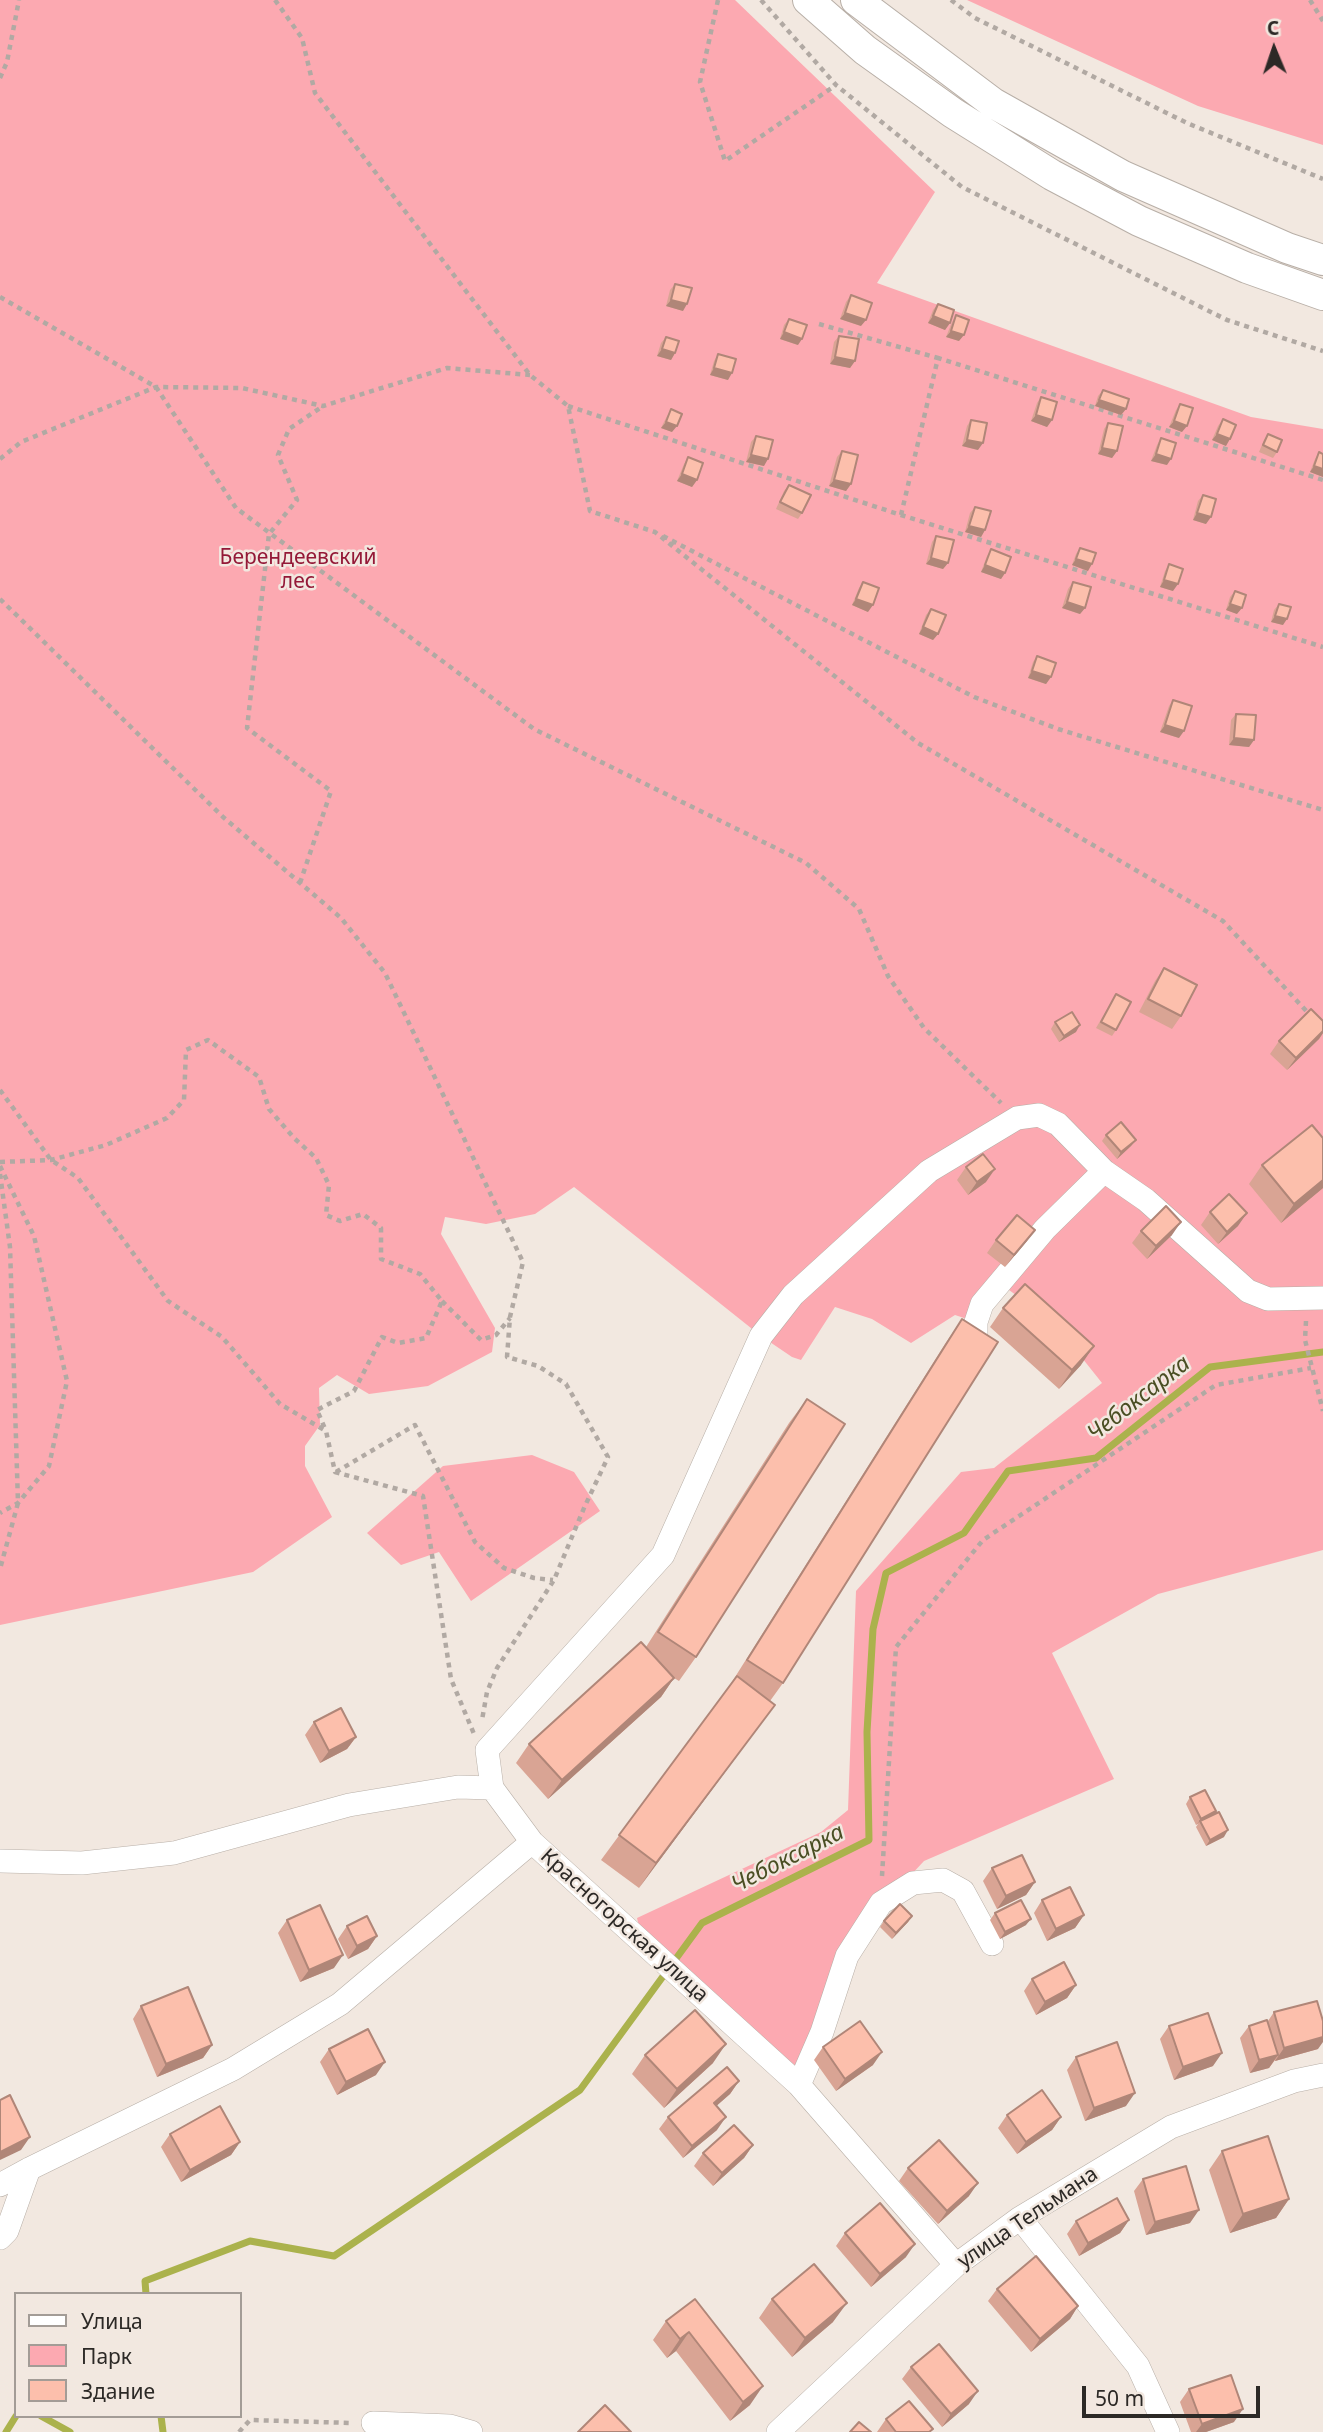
<!DOCTYPE html>
<html>
<head>
<meta charset="utf-8">
<style>
	body { margin:0 }
	#map { position:relative; width:1323px; height:2432px; overflow:hidden; background:#f2e8e0; font-family:"Noto Sans",sans-serif }
	canvas { display:block }
	.legend { position:absolute; left:14px; top:2292px; width:228px; height:126px; box-sizing:border-box; background:#f2e8e0; border:2px solid #a39c96; margin:0; padding:9px 12px; list-style:none; font-size:21px; color:#2c2926 }
	.legend li { display:flex; align-items:center; gap:14px; height:35px }
	.legend b { width:35px; border:2px solid #a39c96 }
	.north { position:absolute; left:1239px; top:14px; width:70px; height:70px; -webkit-text-stroke:5px #f2e8e0; paint-order:stroke; rotate:358deg; font-size:19px; font-weight:700; line-height:28px; text-align:center; color:#2c2926 }
	.north::after { content:''; display:block; margin:auto; width:24px; height:32px; background:#2c2926; clip-path:polygon(50% 0,100% 100%,50% 72%,0 100%) }
	.scale { position:absolute; left:1082px; top:2386px; width:178px; height:32px; box-sizing:border-box; border:4px solid #2c2926; border-top:0; padding-left:9px; font-size:21px; line-height:24px; white-space:nowrap; color:#2c2926; -webkit-text-stroke:5px #f2e8e0; paint-order:stroke }
</style>
</head>
<body>
<div id="map">
<canvas width="1323" height="2432"></canvas>
<ul class="legend">
<li><b style="height:9px;background:#fff"></b>Улица</li>
<li><b style="height:19px;background:#fca9b1"></b>Парк</li>
<li><b style="height:19px;background:#fcbfac"></b>Здание</li>
</ul>
<div class="north">С</div>
<div class="scale">50 m</div>
</div>
<script>
const ctx = document.querySelector('canvas').getContext('2d');
ctx.lineJoin = 'round';
function fillPath(path, color) { ctx.fillStyle = color; ctx.fill(path, 'evenodd'); }
function strokePath(path, color, width, dash) { ctx.strokeStyle = color; ctx.lineWidth = width; ctx.lineCap = dash ? 'butt' : 'round'; ctx.setLineDash(dash || []); ctx.stroke(path); }
function drawText(font, color, halo, rows, align = 'center') {
  ctx.font = font + ' "Noto Sans",sans-serif'; ctx.lineWidth = 5; ctx.setLineDash([]); ctx.textBaseline = 'middle'; ctx.strokeStyle = halo; ctx.fillStyle = color; for (const [text, x, y, turn = 0] of rows) {
    ctx.save(); ctx.translate(x, y); ctx.rotate((+turn || 0) * Math.PI / 180); ctx.textAlign = isNaN(turn) ? turn : align; if (halo) ctx.strokeText(text, 0, 0); ctx.fillText(text, 0, 0); ctx.restore();
  }
}
const green = new Path2D(`
	M0,0h735l200,192 -58,91 374,134 72,12v1121l-165,44 -106,59 62,126 -190,82 -81,87 -44,137 -156,-142 -6,-25 184,-86 27,-22 8,-219 105,-119 33,-4 108,-85 -47,-59 -50,-37 -29,35 -21,-7 -44,28 -39,-24 -37,-12 -34,53 -9,-3 -31,-21 -187,-149 -39,27 -49,10 -41,-7 -4,17 54,94 -3,24 -64,34 -59,8 -32,-19 -18,13 1,37 -15,21v20l27,51 -79,55 -253,53z
	M967,0h356v145l-125,-39z
	M532,1455l42,17 26,39 -129,90 -32,-49 -38,13 -34,-32 76,-67z`);
const stream = new Path2D(`
	M146,2294l-1,-13 105,-40 84,15 246,-166 122,-167 167,-83 -2,-108 6,-103 13,-56 78,-40 44,-62 88,-13 114,-91 113,-15
	M41,2416l29,16
	M161,2416l2,16
	M6,2432l10,-16`);
const path = new Path2D(`
	M275,0l27,38 13,55 215,282 38,31 22,105 65,21 263,211 305,178 87,94
	M718,0l-18,82 25,79 111,-76
	M761,0l75,85 126,102 265,133 96,31
	M951,0l24,18 212,105 136,56
	M1310,0l13,21
	M0,78l7,-16 12,-62
	M0,297l156,90 80,121 298,221 272,134 53,46 29,67 36,52 77,75
	M819,324l119,34
	M568,406l333,109 422,132
	M0,459l21,-17 135,-55 86,1 81,18 124,-38 83,7
	M901,515l37,-157 385,122
	M663,536l311,161 84,32 265,81
	M0,599l223,218 118,101 44,55 138,289 -13,55 -3,40 31,9 28,18 42,73 -24,51 -30,72 -57,88 -10,24 -5,28
	M300,883l31,-92 -84,-63 22,-194 28,-34 -19,-45 11,-26 34,-23
	M0,1090l51,70 27,18 90,123 54,36 58,67 46,27 9,41 88,24 28,183 23,55
	M0,1162l51,-2 55,-15 61,-27 17,-18 2,-50 22,-10 51,37 10,32 25,29 22,20 13,27 -3,30 14,6 23,-7 18,14v31l39,15 22,27 -16,37 -28,5 -16,-6 -28,54 -37,19 9,21
	M0,1166l34,70 33,145 -18,85 -31,37 -18,10
	M0,1174l10,73 8,256 -18,66
	M442,1301l39,39 15,-5 14,-17
	M1306,1321l-1,19 18,71
	M336,1472l79,-47 60,117 29,26 30,10 19,2
	M882,1876l14,-229 87,-107 233,-155 95,-17
	M239,2432l11,-12 102,3`);
const minor = new Path2D(`
	M976,1341v-19l6,-18 63,-75 59,-58
	M492,1788l-5,-38 176,-195 98,-219 32,-41 136,-124 88,-53 22,-3 19,9 46,47 42,29 102,91 20,8 55,-1
	M0,1861l82,2 92,-10 175,-48 109,-18 34,1 40,54 267,243 157,180
	M799,2085l23,-53 25,-76 34,-53 32,-20 30,-3 20,11 29,53
	M0,2185l29,-16 204,-100 107,-65 192,-162
	M1020,2218l118,148 30,66
	M0,2238l7,-7 22,-62
	M373,2423l77,3 21,6
	M778,2432l178,-167 64,-47 151,-91 123,-46 29,-6`);
const major = new Path2D(`
	M808,0l57,50 88,63 99,62 87,46 108,47 76,27
	M856,0l137,103 130,73 164,72 36,12`);
const wall = new Path2D(`
	M675,284l8,27 -17,-5 4,-16z
	M851,295l10,31 -21,-7 6,-17z
	M938,304l12,19 -5,7 -17,-7 5,-13z
	M956,315l3,26 -13,-4 6,-15z
	M789,319l9,26 -18,-6 4,-14z
	M839,336l16,25 -5,7 -20,-4 4,-22z
	M666,337l9,16 -4,7 -14,-4 4,-13z
	M718,354l10,26 -18,-5 4,-14z
	M1103,390l23,19 -5,6 -26,-9 3,-10z
	M1041,397l11,23 -5,7 -16,-6 6,-18z
	M1180,404l2,28 -13,-5 7,-17z
	M671,409l1,23 -11,-4 6,-12z
	M1223,419l3,27 -14,-6 6,-14z
	M971,420l7,30 -16,-4 5,-20z
	M1108,423l9,28 -5,7 -14,-4 6,-25z
	M1268,434l9,18 -4,6 -14,-6 5,-12z
	M756,436l8,30 -18,-4 5,-20z
	M1161,438l6,27 -16,-4 6,-16z
	M842,451l9,33 -5,7 -17,-5 8,-29z
	M1319,452l4,25 -13,-5 5,-13z
	M688,457l9,23 -5,7 -15,-6 7,-17z
	M789,485l13,28 -4,6 -22,-10 8,-18z
	M1203,495l3,29 -13,-4 5,-19z
	M975,507l10,23 -4,7 -16,-5 5,-19z
	M936,536l12,27 -5,6 -17,-5 6,-22z
	M1080,548l8,23 -16,-6 4,-11z
	M991,549l14,24 -4,6 -20,-7 6,-16z
	M1169,564l4,27 -13,-4 5,-16z
	M863,582l5,30 -16,-7 7,-17z
	M1073,582l12,26 -5,6 -18,-6 6,-19z
	M1235,591l2,23 -11,-4 4,-13z
	M1279,604l4,21 -12,-3 3,-12z
	M931,609l7,25 -5,6 -14,-6 7,-19z
	M1037,656l14,21 -5,7 -18,-6 5,-16z
	M1173,700l6,38 -19,-6 9,-26z
	M1236,714l18,26 -5,7 -20,-2 2,-25z
	M1164,968l17,48 -9,13 -33,-17 16,-31z
	M1116,994v36l-4,6 -16,-8z
	M1323,1021v12l-4,6 -32,31 -17,-16 9,-13z
	M1055,1022l21,10 -17,10 -8,-13z
	M1106,1135l30,5 -5,6 -14,13 -15,-18z
	M1262,1165l61,23 -42,35 -32,-39z
	M966,1167l20,15 -18,13 -11,-15z
	M1210,1212l28,14 -20,18 -17,-19z
	M1035,1230l-9,12 -21,25 -18,-14 9,-13z
	M1141,1231l31,4 -25,24 -15,-16z
	M1003,1308l78,57 -22,24 -69,-62z
	M962,1319l-179,364 -13,18 -13,28 -118,159 -38,-28 129,-175 215,-341z
	M807,1399l-111,258 -17,24 -5,-3 -13,19 -113,102 -32,-36 13,-19 117,-97 143,-224z
	M314,1722l42,15 -9,12 -27,14 -15,-28z
	M1190,1797l24,17 10,23 -18,9 -10,-19 2,-3 -2,1 -10,-21z
	M992,1868l43,14 -9,13 -29,14 -14,-28z
	M1042,1900l42,15 -9,13 -28,13 -13,-28z
	M995,1913l31,12 -26,14 -10,-19z
	M912,1916l-4,6 -16,17 -12,-12 4,-6z
	M287,1920l47,48 -34,14 -22,-49z
	M347,1926l30,10 -9,13 -20,10 -10,-20z
	M1032,1979l44,6 -9,13 -31,17 -12,-24z
	M141,2006l71,39 -9,13 -46,19 -24,-58z
	M1274,2012l44,37 -43,12v-1l-6,8 -19,5 -10,-35 9,-12 19,-5z
	M1169,2026l44,40 -39,14 -14,-41z
	M823,2047l50,18 -37,26 -22,-31z
	M329,2049l47,26 -39,20 -17,-33z
	M645,2055l68,8 -49,45 -32,-34z
	M1076,2057l50,49 -41,15 -18,-51z
	M739,2081l-9,13 -14,12 1,24 -34,28 -24,-29 9,-12z
	M1007,2115l54,2 -9,13 -35,24 -19,-26z
	M170,2134l70,8 -9,13 -50,27 -20,-35z
	M753,2145l-9,13 -31,28 -19,-20 9,-13z
	M1222,2151l67,48 -13,19 -46,15 -21,-63z
	M908,2168l61,28 -31,28 -39,-43z
	M1143,2179l47,44 -44,12 -12,-44z
	M1129,2220l-9,13 -41,23 -12,-22 9,-13z
	M845,2233l61,24 -35,30 -35,-41z
	M997,2289l81,17 -8,13 -39,33 -43,-51z
	M695,2299l55,106 -20,16 -54,-70 -9,7 -14,-18 13,-19z
	M772,2299l61,23 -41,35 -33,-39z
	M911,2367l58,37 -27,23 -40,-48z
	M1189,2389l45,33 -28,10h-15l-11,-30z
	M886,2419l45,13h-54z`);
const shadedWall = new Path2D(`
	M671,300l16,4 -4,7 -17,-5z
	M845,313l21,7 -5,6 -21,-7z
	M933,316l17,7 -5,7 -17,-7z
	M951,331l13,4 -5,6 -13,-4z
	M784,332l18,7 -4,6 -18,-6z
	M662,349l13,4 -4,7 -14,-4z
	M835,357l20,4 -5,7 -20,-4z
	M714,368l18,5 -4,7 -18,-5z
	M1099,400l27,9 -5,6 -26,-9z
	M1036,415l16,5 -5,7 -16,-6z
	M1174,421l13,5 -5,6 -13,-5z
	M666,422l11,4 -5,6 -11,-4z
	M1217,434l13,5 -4,7 -14,-6z
	M967,440l16,3 -5,7 -16,-4z
	M1102,448l15,3 -5,7 -14,-4z
	M1156,454l15,5 -4,6 -16,-4z
	M751,455l17,4 -4,7 -18,-4z
	M1314,466l9,3v8l-13,-5z
	M682,474l15,6 -5,7 -15,-6z
	M834,480l17,4 -5,7 -17,-5z
	M1197,513l14,4 -5,7 -13,-4z
	M969,526l16,4 -4,7 -16,-5z
	M931,558l17,5 -5,6 -17,-5z
	M1076,559l16,5 -4,7 -16,-6z
	M985,565l20,8 -4,6 -20,-7z
	M1164,580l14,4 -5,7 -13,-4z
	M856,599l17,6 -5,7 -16,-7z
	M1067,602l18,6 -5,6 -18,-6z
	M1230,604l12,4 -5,6 -11,-4z
	M1275,616l12,3 -4,6 -12,-3z
	M923,627l15,7 -5,6 -14,-6z
	M1032,671l19,6 -5,7 -18,-6z
	M1165,725l19,6 -5,7 -19,-6z
	M1234,738l20,2 -5,7 -20,-2z
	M1080,1025l-4,7 -17,10 5,-6z
	M1323,1031v2l-4,6 -32,31 9,-12z
	M1136,1140l-5,6 -14,13 4,-7z
	M995,1169l-9,13 -18,13 9,-13z
	M1323,1180v8l-42,35 13,-19z
	M1247,1213l-9,13 -20,18 9,-12z
	M1181,1222l-9,13 -25,24 9,-13z
	M1035,1230l-9,12 -21,25 9,-12z
	M1094,1346l-13,19 -22,24 13,-19z
	M674,1678l-13,19 -113,102 14,-19z
	M775,1705l-18,24 -118,159 17,-25z
	M356,1737l-9,12 -27,14 9,-12z
	M1216,1811l-5,7 -11,3 -4,4 5,-6z
	M1228,1830l-4,7 -18,9 4,-6z
	M1035,1882l-9,13 -29,14 9,-13z
	M1084,1915l-9,13 -28,13 9,-12z
	M912,1916l-4,6 -16,17 4,-6z
	M1031,1919l-5,6 -26,14 5,-7z
	M377,1936l-9,13 -20,10 9,-13z
	M343,1955l-9,13 -34,14 9,-12z
	M1076,1985l-9,13 -31,17 9,-13z
	M1323,2037v5l-5,7 -43,12 9,-13z
	M726,2044l-13,19 -49,45 13,-19z
	M212,2045l-9,13 -46,19 9,-13z
	M882,2052l-9,13 -37,26 9,-12z
	M1222,2053l-9,13 -39,14 9,-13z
	M1278,2055l-9,13 -19,5 9,-13z
	M385,2062l-9,13 -39,20 9,-13z
	M739,2081l-9,13 -25,22 9,-13z
	M1135,2093l-9,13 -41,15 9,-13z
	M726,2117l-9,13 -34,28 9,-12z
	M1061,2117l-9,13 -35,24 9,-12z
	M30,2137l-9,13 -21,10v-8z
	M240,2142l-9,13 -50,27 9,-12z
	M753,2145l-9,13 -31,28 9,-13z
	M978,2183l-9,13 -31,28 9,-13z
	M1289,2199l-13,19 -46,15 13,-19z
	M1199,2210l-9,13 -44,12 9,-13z
	M1129,2220l-9,13 -41,23 9,-13z
	M915,2244l-9,13 -35,30 9,-13z
	M847,2303l-14,19 -41,35 13,-19z
	M1078,2306l-8,13 -39,33 9,-13z
	M689,2332l-13,19 -9,7 13,-19z
	M763,2386l-13,19 -20,16 13,-19z
	M978,2391l-9,13 -27,23 9,-13z
	M1243,2409l-9,13 -28,10h-10l6,-8z`);
const building = new Path2D(`
	M675,284l17,4 -5,16 -16,-4z
	M851,295l21,8 -6,17 -21,-7z
	M938,304l16,6 -4,13 -17,-7z
	M956,315l13,5 -5,15 -13,-4z
	M789,319l18,6 -5,14 -18,-7z
	M839,336l20,3 -4,22 -20,-4z
	M666,337l13,4 -4,12 -13,-4z
	M718,354l18,5 -4,14 -18,-5z
	M1103,390l26,9 -3,10 -27,-9z
	M1041,397l16,5 -5,18 -16,-5z
	M1180,404l13,4 -6,18 -13,-5z
	M671,409l11,5 -5,12 -11,-4z
	M1223,419l13,6 -6,14 -13,-5z
	M971,420l16,3 -4,20 -16,-3z
	M1108,423l15,3 -6,25 -15,-3z
	M1268,434l14,6 -5,12 -14,-7z
	M756,436l17,4 -5,19 -17,-4z
	M1161,438l15,5 -5,16 -15,-5z
	M842,451l16,4 -7,29 -17,-4z
	M1319,452l4,2v15l-9,-3z
	M688,457l15,6 -6,17 -15,-6z
	M789,485l22,10 -9,18 -22,-11z
	M1203,495l13,4 -5,18 -14,-4z
	M975,507l16,4 -6,19 -16,-4z
	M936,536l18,4 -6,23 -17,-5z
	M1080,548l16,5 -4,11 -16,-5z
	M991,549l20,8 -6,16 -20,-8z
	M1169,564l14,5 -5,15 -14,-4z
	M863,582l16,6 -6,17 -17,-6z
	M1073,582l18,5 -6,21 -18,-6z
	M1235,591l11,4 -4,13 -12,-4z
	M1279,604l12,3 -4,12 -12,-3z
	M931,609l15,6 -8,19 -15,-7z
	M1037,656l19,7 -5,14 -19,-6z
	M1173,700l19,6 -8,25 -19,-6z
	M1236,714l20,1 -2,25 -20,-2z
	M1164,968l33,17 -16,31 -33,-17z
	M1116,994l15,8 -15,28 -15,-8z
	M1311,1009l12,12v10l-27,27 -17,-17z
	M1072,1012l8,13 -16,11 -9,-14z
	M1121,1122l15,18 -15,12 -15,-17z
	M1312,1125l11,13v42l-29,24 -32,-39z
	M983,1154l12,15 -18,13 -11,-15z
	M1229,1194l18,19 -20,19 -17,-20z
	M1166,1206l15,16 -25,24 -15,-15z
	M1017,1215l18,15 -21,25 -18,-15z
	M1025,1284l69,62 -22,24 -69,-62z
	M962,1319l36,23 -215,341 -36,-23z
	M807,1399l38,25 -149,233 -38,-25z
	M641,1642l33,36 -112,102 -33,-36z
	M737,1676l38,29 -119,158 -37,-28z
	M341,1708l15,29 -27,14 -15,-29z
	M1205,1790l11,21 -15,8 -11,-22z
	M1219,1812l9,18 -18,10 -10,-19z
	M1022,1855l13,27 -29,14 -14,-28z
	M1070,1887l14,28 -28,14 -14,-29z
	M1021,1900l10,19 -26,13 -10,-19z
	M900,1904l12,12 -16,17 -12,-12z
	M320,1905l23,50 -34,15 -22,-50z
	M367,1916l10,20 -20,10 -10,-20z
	M1064,1962l12,23 -31,17 -13,-23z
	M188,1987l24,58 -46,19 -25,-58z
	M1317,2001l6,20v16l-39,11 -10,-36z
	M695,2010l31,34 -49,45 -32,-34z
	M1208,2013l14,40 -39,14 -14,-41z
	M1267,2020l11,35 -19,5 -10,-34z
	M860,2021l22,31 -37,27 -22,-32z
	M368,2029l17,33 -39,20 -17,-33z
	M1117,2042l18,51 -41,15 -18,-51z
	M727,2067l12,14 -25,22 12,14 -34,29 -24,-29z
	M1042,2090l19,27 -35,25 -19,-27z
	M10,2095l20,42 -30,15v-52z
	M220,2106l20,36 -50,28 -20,-36z
	M734,2125l19,20 -31,28 -19,-20z
	M1268,2136l21,63 -46,15 -21,-63z
	M939,2140l39,43 -31,28 -39,-43z
	M1186,2166l13,44 -44,12 -12,-43z
	M1117,2198l12,22 -41,23 -12,-22z
	M880,2203l35,41 -35,30 -35,-41z
	M1036,2256l42,50 -38,33 -43,-50z
	M814,2264l33,39 -42,35 -33,-39z
	M695,2299l68,87 -20,16 -54,-70 -9,7 -14,-18z
	M939,2344l39,47 -27,23 -40,-47z
	M1231,2375l12,34 -41,15 -13,-35z
	M909,2401l24,28 -4,3h-33l-10,-13z
	M605,2405l26,27h-53z
	M859,2422l12,10h-21z`);
const parkNames = [
	["Берендеевский",298,558],
	["лес",298,582]
];
const streetNames = [
	["Красногорская улица",624,1926,42],
	["улица Тельмана",1028,2218,-34]
];
const waterNames = [
	["Чебоксарка",1139,1399,-38],
	["Чебоксарка",788,1859,-27]
];
fillPath(green, '#fca9b1');
strokePath(stream, '#abb24c', 7);
strokePath(minor, '#b8afa7', 24);
strokePath(major, '#b8afa7', 32);
strokePath(path, '#b1a9a3', 4.5, [5, 5]);
strokePath(minor, '#fff', 23);
strokePath(major, '#fff', 30);
fillPath(wall, '#d9a494');
fillPath(shadedWall, '#b08678');
fillPath(building, '#fcbfac');
strokePath(building, '#b08678', 2);
drawText('21px', '#941937', '#f2e8e0', parkNames);
drawText('21px', '#2c2926', '#f2e8e0', streetNames);
drawText('italic 23px', '#4a4e23', '#f2e8e0', waterNames);
</script>
</body>
</html>
